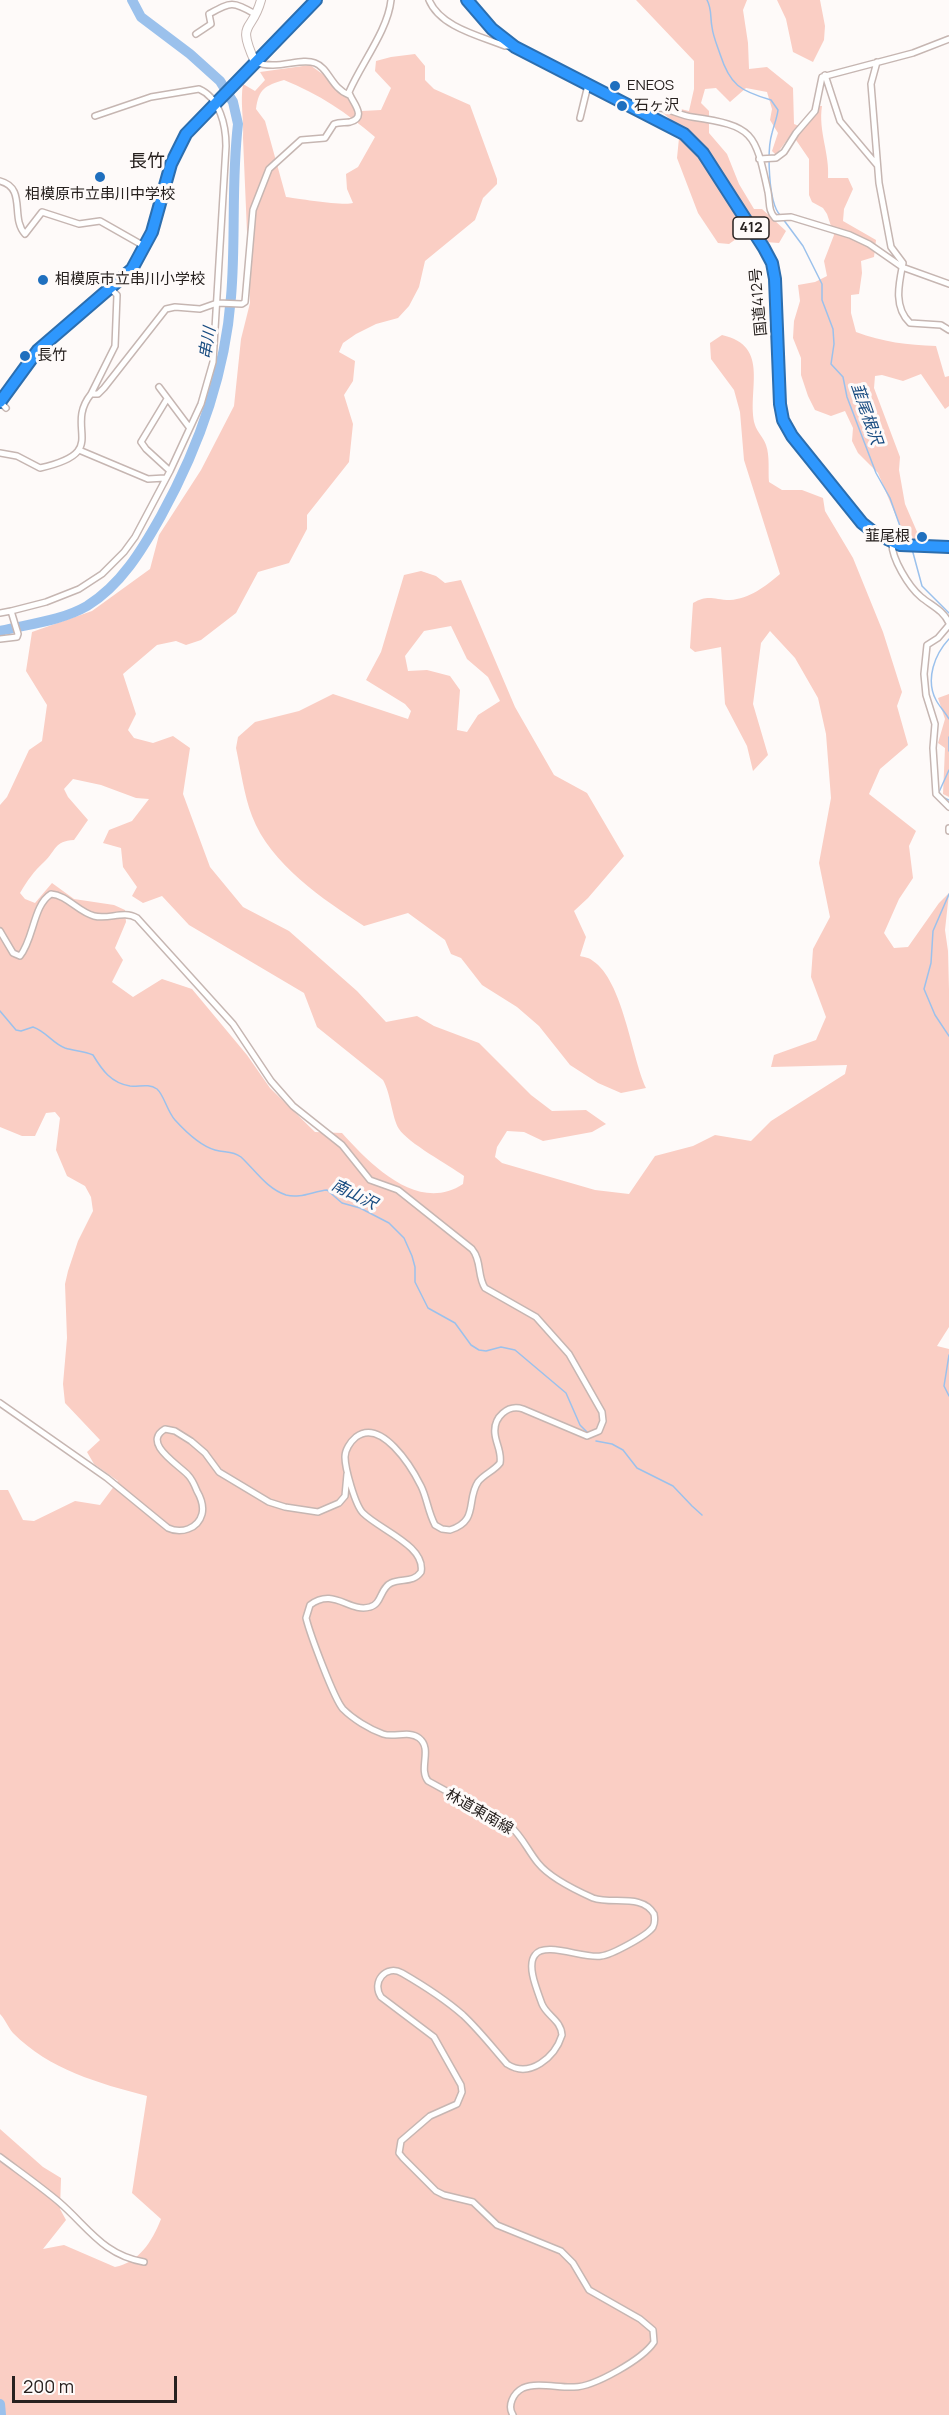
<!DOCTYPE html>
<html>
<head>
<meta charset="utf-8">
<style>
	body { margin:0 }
	#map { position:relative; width:949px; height:2415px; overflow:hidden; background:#fefaf9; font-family:Manrope,sans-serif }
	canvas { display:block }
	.scale { position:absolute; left:12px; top:2376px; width:165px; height:27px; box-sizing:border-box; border:3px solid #27211f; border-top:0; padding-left:8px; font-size:18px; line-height:21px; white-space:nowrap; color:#27211f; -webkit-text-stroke:4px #fefaf9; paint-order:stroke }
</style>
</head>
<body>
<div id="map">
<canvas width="949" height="2415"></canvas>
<div class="scale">200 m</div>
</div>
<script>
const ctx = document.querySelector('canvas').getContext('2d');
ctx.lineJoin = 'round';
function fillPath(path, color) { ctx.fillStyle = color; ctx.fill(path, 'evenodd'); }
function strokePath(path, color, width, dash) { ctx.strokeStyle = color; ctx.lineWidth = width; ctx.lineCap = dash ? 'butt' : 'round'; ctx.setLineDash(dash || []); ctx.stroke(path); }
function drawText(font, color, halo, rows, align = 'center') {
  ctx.font = font + ' Manrope,"Noto Sans JP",sans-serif'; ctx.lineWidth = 6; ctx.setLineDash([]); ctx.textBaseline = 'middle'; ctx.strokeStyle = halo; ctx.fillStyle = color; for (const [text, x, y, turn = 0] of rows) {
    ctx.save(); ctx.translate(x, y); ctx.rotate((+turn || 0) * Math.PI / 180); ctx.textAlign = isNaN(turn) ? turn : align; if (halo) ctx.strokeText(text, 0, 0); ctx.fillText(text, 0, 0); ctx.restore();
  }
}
const green = new Path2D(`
	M636,0h111l-4,10 5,33 1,26 18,-2 26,21 1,36 10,4 15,-22h3c-4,25 8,48 6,72h20l5,11 -9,20 -1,12 33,19 -2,17 -13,4 1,12 -3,21 -8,1v18l5,19c27,10 51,13 80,14l9,31 4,-1v30l-4,3 -24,-35 -18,7 -21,-6 -7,1 -1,12 26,69 -1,13 6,34 16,37 -16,-3 -27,-65 -20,-20 -6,-12 1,-13 -8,-17 -14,5 -16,-6 -7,-14 -7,-21v-17l-8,-20 1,-17 6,-20 -2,-16 17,-3 12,-6 -3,-15 10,-26 -7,-21 -4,-6 -11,-6 -3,-7v-36l-13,-19h-9l-11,15 -4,-4 6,-18 -8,-13 2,-11 -5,-17 -21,-4 -16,14 -14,-14 -11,1 -4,14 8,8v22l18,21 12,30 15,25h8l24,22 -7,12 -14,-1 -12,-22 -10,14 -14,10 -11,-1 -20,-30 -21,-55 3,-30 -17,-15 1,-8 25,6 5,-22v-28z
	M777,0h43l5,26 -1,14 -11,22 -20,-10 -7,-33z
	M415,54l10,12v14l9,9 36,16 27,74v5l-14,14 -8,22 -50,41 -6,26 -10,19 -11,12 -22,6 -20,10 -13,9 -4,9 16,9 -2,20 -9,14 9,29 -4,38 -42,53v14l-18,34 -31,9 -22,41 -35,27 -15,5 -10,-4 -19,4 -34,29 13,40 -8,16 6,8 19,5 20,-7 17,12 -7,46 27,73 33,40 46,24 68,60 29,31 31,-6 17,10 45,17 52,52 21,16 34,-1 20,14 -14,8 -49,9 -19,-9 -17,-1 -10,16 -2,10 7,6 93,27 34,4 26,-38 38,-10 22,-11 36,6 20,-20 74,-47 2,-9 -76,2 3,-12 42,-15 10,-23 -15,-40 2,-28 17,-32 -11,-54 12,-65 -5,-64 -8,-36 -23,-40 -25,-27 -9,12 -8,61 15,51 -15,16 -6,-25 -22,-42 -4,-57 -26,5 -5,-4 3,-45c16,-9 20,-3 37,-3 19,-1 36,-14 50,-26l-36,-114 -4,-48 -6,-22 -23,-31 -1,-16 12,-8c50,11 24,57 33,90 2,7 9,13 11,20 4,11 2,26 3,37l13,8h20l21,8 2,13 28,47 30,74 19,60 -5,14 11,39 -28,24 -11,25 47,37 -7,15 4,32 -14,21 -15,34 10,15 14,-1 31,-44 10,-10 -4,37 3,21 1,39v337l-12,19 12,3v1066h-949v-286l43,38 18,11 -1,31 6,11 -23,29 21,-4 51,22c24,-5 37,-25 46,-48l-29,-26 15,-97c-49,-13 -97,-26 -134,-63 -5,-6 -8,-14 -13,-19v-524h8l15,30 11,1 41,-20 25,4 18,-24 -24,-17 -7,-12 13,-12 -35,-37 -2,-19 4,-46 -2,-54 3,-13 10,-30 15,-30 -2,-14 -6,-11 -18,-10 -11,-26 4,-32 -5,-6 -9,1 -11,23h-13l-22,-9v-322l7,-8 22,-47 13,-9 5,-36 -21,-34 6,-39 60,-21 58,-42 9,-34 42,-65 33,-64 7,-67 9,-36 -7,-165c1,-18 -3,-36 0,-54l12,7 10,-11 -5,-8 50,-7 32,23 6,11 14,12 19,-1 10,-22 -16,-17 1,-10 15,-4zM284,80c35,14 63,33 91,57l-17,30 -12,7 1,15 6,14c-9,3 -53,-4 -67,-6l-21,-76 -9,-12c3,-21 9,-23 28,-29zM73,779l28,6 35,13 13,1 -17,22 -23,9 -6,13 18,5 2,19 14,20 -5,9 11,7 19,-7 27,29 115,68 13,34 66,53c8,14 9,38 16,49 9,14 50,36 65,47l-1,8c-45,30 -93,-20 -121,-51l-27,-1 -45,-44 -23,-33 -55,-66 -30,-10 -29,18 -21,-15 11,-22 -8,-12 11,-26 -1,-12 -11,-5 -40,-6 -22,-16 -17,20 -10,-4 -5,-6c8,-13 13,-21 24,-31 12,-11 10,-21 30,-22l14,-20 -20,-23 -4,-8z
	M421,571l15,5 9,7 16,-3 54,127 39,68 33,18 37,63 -36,42 -14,13 12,26 -6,19c4,1 10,2 13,5 30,20 38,94 53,127l-25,5 -23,-10 -28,-18 -31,-39 -22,-19 -35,-22 -21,-27 -10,-4 -6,-14 -37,-27 -44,13c-40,-26 -94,-62 -112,-110 -8,-21 -11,-45 -16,-68l2,-11 17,-15 44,-11 34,-17 75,25 3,-8 -6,-7 -39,-24 15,-28 23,-77zM451,626l16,33 21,18 12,24 -22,14 -11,17 -10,-2 3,-40 -10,-14 -23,-6 -19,1 -3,-15 19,-25z
	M949,694v103l-6,-3 2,-46 -7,-5 7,-24 -7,-21z`);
const stream = new Path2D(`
	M707,0c5,9 3,17 5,27 1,9 5,18 8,27 10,31 20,37 51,46l7,10c-1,8 -4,15 -6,23 -5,17 -4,69 8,82
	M783,219l20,27 19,38v16l11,29 1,15 -3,20 12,13 4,20 29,76 14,25 11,31 8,13
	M912,549l10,37 27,27
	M949,639c-14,15 -24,40 -13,61 3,6 9,12 13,19
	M949,737v14
	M949,770l-10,22 3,5 7,3
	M949,894l-16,37 -2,32 -7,26 11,26 14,21
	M0,1011l16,19 5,1 12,-4c14,5 19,16 32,21 9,3 19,3 28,7 9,15 18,28 37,31 9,1 18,-3 27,3 7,6 10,22 18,31 10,11 26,26 40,30 10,3 17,0 26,7 14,13 26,32 45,38 14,4 28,-4 41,-5l15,13 18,5 29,15 15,15 8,18 3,11v15l13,26 27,15 16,22 8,5 7,1 15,-4 14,3 51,43 14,32 7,7
	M949,1355l-5,31 5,10
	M596,1441l16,3 11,6 14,18 36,18 19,20 10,9`);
const river = new Path2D(`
	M0,631c28,-7 61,-10 87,-25 34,-21 55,-56 74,-90 38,-69 64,-140 70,-219 5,-57 0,-115 7,-173l-5,-22 -13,-21 -30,-27 -49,-37 -9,-17
	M0,2404l1,11`);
const street = new Path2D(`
	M429,0c11,27 51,36 76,46h6
	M196,34l15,-10 -2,-10c22,-12 23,-13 46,0
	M255,62c22,9 45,-5 60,1 14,5 16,25 34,32
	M877,62l-6,22 8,99 12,64 12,16c-4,20 -10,44 7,60l31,2 8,5
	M825,75l15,46 37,44
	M645,113l2,-4c17,-5 29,6 45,8 62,9 63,15 76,75 2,10 0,19 7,26l16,-1 59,18 19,9 33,23 47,17
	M580,118l8,-33
	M759,159l17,-1 8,-6 12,-19 19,-22 7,-34 91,-24 36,-14
	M0,181c27,7 10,37 25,53l17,-22 37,12 21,-3 44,25
	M111,289l6,6 -2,51 -24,48h7l6,-6 62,-79 9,-2 25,2 17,-6 25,1 3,-2 8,-92 16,-41 32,-29 24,-2 9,-14c6,-2 11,-1 16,-2 19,-5 0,-22 -1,-30 12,-28 39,-62 42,-92
	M159,387l30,40
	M167,399l-26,43 5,7 24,22
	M0,402l6,6
	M79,450l69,29 17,-1
	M0,453l17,3 23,12c72,-16 23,-39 51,-74
	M892,542c-1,16 17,45 29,55 11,9 22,13 28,26
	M0,613l11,-2
	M949,625l-11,13 -11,7 -3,29 2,21 9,29 -2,24 3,46 13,13
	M0,639l17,-2 1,-3 -7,-23 35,-9 33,-13 23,-15 22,-22 11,-15 35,-66 31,-67 12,-42 13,-216c0,-20 -6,-48 -27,-57l-48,8 -56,19
	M949,828v3
	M0,931l13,22 7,3c14,-17 13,-51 31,-62 16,1 27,18 43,22 15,4 29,-6 43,2l96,106 38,57 22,25 49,39 28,35 28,10 74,59c10,12 5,27 13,39l51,29 33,37 33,58 1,9 -4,10 -12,5 -64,-27c-15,-5 -30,8 -28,25 1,10 7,18 5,29 -6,8 -16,11 -22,19 -12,18 1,39 -28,48l-8,-1 -7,-4c-7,-13 -8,-27 -14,-39 -10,-20 -40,-68 -65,-49 -6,5 -11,13 -11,20 0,11 10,48 18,56 17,17 63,33 58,59 -8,11 -19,6 -30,11 -11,5 -9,21 -21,24 -21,6 -36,-20 -60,-2l-4,13c4,16 28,81 37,91 10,10 26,20 40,25 11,4 26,-4 36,4 14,11 -1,30 9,43l82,45c12,10 18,25 28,37 12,15 37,27 55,35 19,7 49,-5 61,16 1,5 1,9 -1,13 -6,9 -42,28 -52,29 -17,3 -56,-15 -66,-1 -9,11 3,37 7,49 5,12 19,16 20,31 -7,22 -32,44 -55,29 -14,-16 -28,-34 -44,-49 -16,-14 -42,-31 -61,-42 -16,-9 -31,9 -21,24l53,40 27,48 1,7 -5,12 -27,12 -29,25 -2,12 4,5 33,33 8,4 29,7 24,23 64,26 12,12 16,27 51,29 13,11 1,12c-11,17 -60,45 -80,45 -15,1 -37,-5 -51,1 -10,5 -16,18 -10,27
	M0,1403l107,75 61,50c13,6 30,1 34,-14 2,-8 -1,-16 -5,-23 -2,-5 -5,-12 -9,-16 -9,-10 -47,-32 -23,-46l10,2 16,10 14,12 14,19 50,30 16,5 33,5 21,-9 6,-7 2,-22
	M0,2157c20,15 40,29 59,45 29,25 44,53 85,60`);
const secondary = new Path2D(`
	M255,62c-19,-42 -3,-28 6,-62`);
const highway = new Path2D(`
	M467,0l25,29 23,18 169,87 19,19 61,95 8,15 3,16 5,125 3,16 9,16 70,87 14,11 24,11 49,2
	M0,402l38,-52 94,-81 20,-37 19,-68 15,-30 130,-134`);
const markers = [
	[615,86,6,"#1f6fbe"],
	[622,106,6,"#1f6fbe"],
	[100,177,6,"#1f6fbe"],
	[43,280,6,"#1f6fbe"],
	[25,356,6,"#1f6fbe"],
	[922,537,6,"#1f6fbe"]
];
const shields = [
	[751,228,36]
];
const shieldNames = [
	["412",751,228]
];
const poiNames = [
	["ENEOS",627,86],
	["石ヶ沢",634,106],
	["相模原市立串川中学校",100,195,"center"],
	["相模原市立串川小学校",55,280],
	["長竹",37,356],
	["韮尾根",910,537,"right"]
];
const streetNames = [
	["国道412号",759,302,-95],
	["林道東南線",479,1812,30]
];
const waterNames = [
	["串川",208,343,-81],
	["韮尾根沢",866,414,71],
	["南山沢",354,1195,26]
];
const quarterNames = [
	["長竹",147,162]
];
fillPath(green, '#facec4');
strokePath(stream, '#9bc1ec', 1.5);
strokePath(river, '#9bc1ec', 10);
strokePath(street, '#c6b6b2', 8);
strokePath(secondary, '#c6b6b2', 10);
strokePath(highway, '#2c6eaf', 14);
strokePath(street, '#fff', 5);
strokePath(secondary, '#fff', 8);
strokePath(highway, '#2e97fd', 10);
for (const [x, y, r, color] of markers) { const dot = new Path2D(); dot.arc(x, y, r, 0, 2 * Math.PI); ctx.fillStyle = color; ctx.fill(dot); strokePath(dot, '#fefaf9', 2); }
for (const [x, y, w] of shields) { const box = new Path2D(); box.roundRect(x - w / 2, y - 11, w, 22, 4.5); ctx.fillStyle = '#fefaf9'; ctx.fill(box); strokePath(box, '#27211f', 1.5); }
drawText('bold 14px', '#27211f', null, shieldNames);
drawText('15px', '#27211f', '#fefaf9', poiNames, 'left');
drawText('15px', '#27211f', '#fefaf9', streetNames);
drawText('italic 16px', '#174b80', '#fefaf9', waterNames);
drawText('18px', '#27211f', '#fefaf9', quarterNames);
</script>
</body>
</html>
